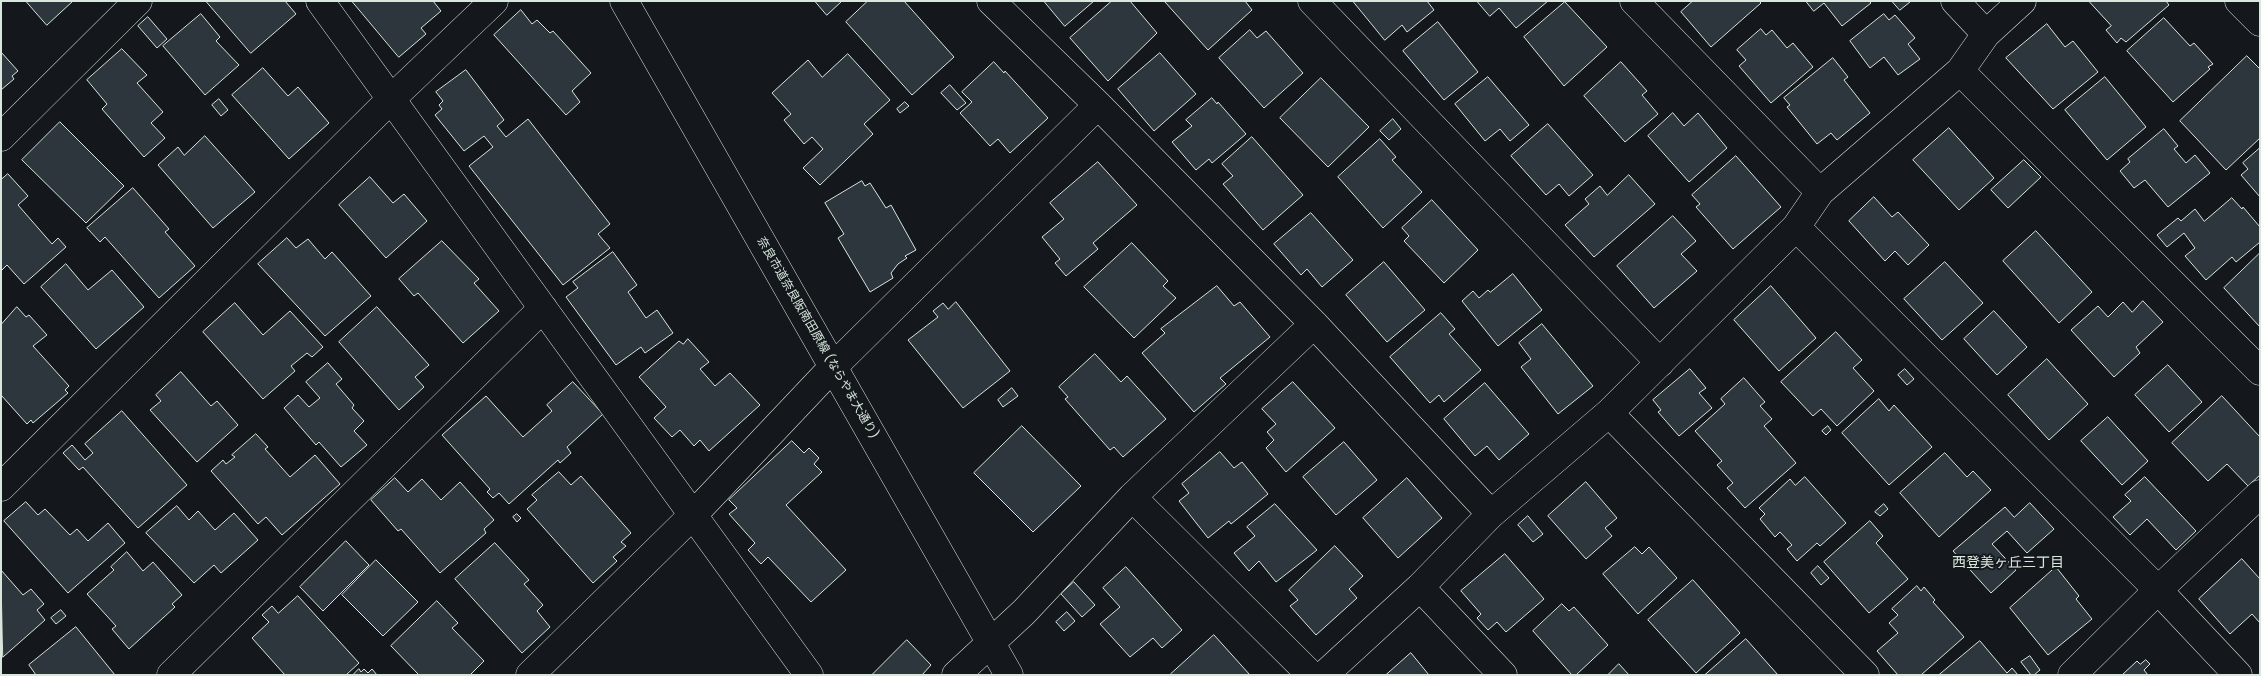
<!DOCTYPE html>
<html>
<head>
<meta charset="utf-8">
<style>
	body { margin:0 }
	#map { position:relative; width:2261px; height:676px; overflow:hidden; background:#14181c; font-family:Poppins,sans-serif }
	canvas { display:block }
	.frame { position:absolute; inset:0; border:2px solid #d8e6dc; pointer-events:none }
</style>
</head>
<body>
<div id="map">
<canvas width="2261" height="676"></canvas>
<div class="frame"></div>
</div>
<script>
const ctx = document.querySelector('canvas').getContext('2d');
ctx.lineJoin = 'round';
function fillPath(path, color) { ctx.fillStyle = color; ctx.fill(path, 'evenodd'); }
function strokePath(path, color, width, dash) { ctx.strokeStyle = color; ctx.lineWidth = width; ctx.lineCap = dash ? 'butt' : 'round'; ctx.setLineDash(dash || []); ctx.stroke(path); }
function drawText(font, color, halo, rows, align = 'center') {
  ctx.font = font + ' Poppins,"Noto Sans JP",sans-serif'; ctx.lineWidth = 4; ctx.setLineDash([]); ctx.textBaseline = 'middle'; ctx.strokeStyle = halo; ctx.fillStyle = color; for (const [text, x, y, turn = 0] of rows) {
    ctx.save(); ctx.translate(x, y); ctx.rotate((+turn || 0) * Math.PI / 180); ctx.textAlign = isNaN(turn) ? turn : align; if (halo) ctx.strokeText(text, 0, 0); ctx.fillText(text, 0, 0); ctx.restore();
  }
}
const building = new Path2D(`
	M26,1h47l-26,24z
	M206,1h79l11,13 -45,39z
	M352,1h81l8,10 -20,17 5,6 -27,23z
	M815,1h27l-15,14z
	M868,1h36l50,56 -42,38 -66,-73z
	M1044,1h50l-29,25z
	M1112,1h18l27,32 -49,48 -38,-43z
	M1166,1h79l7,9 -44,40 -43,-48z
	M1353,1h74l7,9 -27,22 -5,-7 -17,15z
	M1477,1h71l-32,27 -17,-20 -9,8z
	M1693,1h66l2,2 -50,44 -30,-35z
	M1806,1h63l2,2 -29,23 -18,-23 -10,8z
	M1892,1h17l1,1 -10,8z
	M2089,1h77l3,4 -43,37 -5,-4 -4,5 -11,-13 5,-4z
	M1565,2l42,45 -43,39 -40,-49z
	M521,10l11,14 5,-4 13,13 3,-2 38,42 -19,18 8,11 -14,13 -72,-80z
	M201,14l19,23 -4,4 23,24 -34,30 -42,-49z
	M1884,14l5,6 6,-5 20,23 -7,6 12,15 -22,16 -14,-18 -14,11 -20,-27z
	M148,17l19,22 -10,9 -19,-22z
	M2164,18l26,28 4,-3 19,21 -5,3 2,2 -37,33 -46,-51z
	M1438,22l40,50 -34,28 -41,-49z
	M2047,24l18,23 8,-6 25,31 -45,37 -47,-51z
	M1761,29l5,6 6,-5 15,18 6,-5 20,24 -42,36 -32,-37 7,-6 -9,-10z
	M1250,30l7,8 9,-7 37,42 -39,35 -45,-50z
	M122,49l25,26 -10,8 26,29 -12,11 14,15 -21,19 -42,-48 5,-5 -20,-24z
	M1,52l17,19 -6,5 2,3 -13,11z
	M1160,53l36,41 -42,37 -36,-42z
	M848,54l42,46 -26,24 9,10 -53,51 -17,-17 20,-19 -11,-12 -8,7 -20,-24 7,-6 -19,-21 36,-33 14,17z
	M2247,56l13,13v69l-34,32 -46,-49z
	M1833,58l15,19 -4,3 26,33 -33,27 -6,-7 -14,11 -30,-37 3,-2 -6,-7z
	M994,62l10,11 1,-2 43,47 -38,35 -12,-14 -8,7 -30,-33 12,-11 -10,-10z
	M1621,62l26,29 -5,4 16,19 -33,28 -41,-46z
	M263,68l25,28 10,-9 31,36 -40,36 -57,-64z
	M466,70l38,50 -7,6 9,11 22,-18 82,105 -12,10 12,14 -47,37 -94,-119 24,-19 -9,-11 -20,15 -29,-36 7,-6 -3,-4 4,-4 -7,-9z
	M1488,77l41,48 -19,16 -10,-12 -15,12 -30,-37z
	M2105,77l41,50 -39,33 -42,-50z
	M1321,78l48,49 -41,40 -48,-49z
	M950,85l16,18 -9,7 -16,-17z
	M1212,98l5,6 1,-2 28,32 -34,29 -3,-4 -13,11 -24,-28 20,-16 -6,-6z
	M219,99l9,11 -7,6 -9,-11z
	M905,102l4,4 -9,7 -3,-4z
	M1673,113l11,13 14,-13 29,35 -38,34 -41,-46z
	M1393,119l8,10 -12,11 -9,-9z
	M60,122l64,64 -38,37 -64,-63z
	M1548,124l45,51 -24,21 -10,-12 -13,11 -35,-39z
	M1949,128l45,50 -35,32 -46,-50z
	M2164,129l14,17 -4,3 12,14 9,-8 15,18 -42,34 -23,-27 -11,8 -14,-17 10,-9 -2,-3z
	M205,136l50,56 -42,36 -55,-63 20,-18 6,8z
	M1252,137l51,58 -40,35 -40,-46 10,-8 -11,-12z
	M1380,139l16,18 -4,3 30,32 -39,36 -45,-51z
	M2260,148v49l-19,-22 7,-6 -5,-6z
	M1736,156l45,51 -48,42 -37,-42 4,-3 -8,-9z
	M2024,160l17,17 -33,31 -17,-18z
	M1098,162l39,43 -44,38 5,6 -32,27 -11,-13 5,-4 -18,-22 22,-18 -14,-16z
	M8,174l20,22 -10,9 34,39 6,-6 8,9 -42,37 -17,-19 -6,6v-91z
	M1629,175l26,29 -61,53 -29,-32 24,-21 -4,-5 15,-13 7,9z
	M370,177l23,26 11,-9 23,27 -41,37 -47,-53z
	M862,181l3,5 5,-3 16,25 5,-3 25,45 -11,6 2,2 -9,6 -7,9 2,5 -23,14 -32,-54 6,-4 -19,-31z
	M133,188l36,41 -4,3 30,34 -36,32 -54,-61 -5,5 -13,-14z
	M1874,197l18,20 6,-5 31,33 -21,20 -13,-14 -10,10 -36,-40z
	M2232,198l10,11 1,-2 17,20v15l-24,20 -4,-5 -26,23 -21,-24 10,-8 -11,-15 -17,14 -10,-12 21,-17 3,3 14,-12 9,12z
	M1432,200l46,50 -34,33 -40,-42 5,-5 -7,-8z
	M1311,213l42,47 -31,27 -15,-18 -6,6 -27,-31z
	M1673,216l23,25 -15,13 16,17 -43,37 -37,-42z
	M2036,231l56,61 -33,31 -56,-62z
	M287,238l9,10 12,-9 17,20 7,-7 39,44 -46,40 -67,-72z
	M442,241l37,38 -5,4 25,28 -36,32 -45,-50 -4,3 -15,-17z
	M1132,243l36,38 -5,5 13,12 -42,40 -50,-51z
	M613,252l24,33 -9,7 18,26 11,-8 16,23 -28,20 -4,-6 -25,18 -50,-68 12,-9 -5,-6z
	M2259,254h1v73l-36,-39z
	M1384,262l41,48 -38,32 -41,-47z
	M1945,262l38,41 -41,37 -38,-41z
	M66,264l22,26 24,-20 32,37 -48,42 -55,-62z
	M1513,274l29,36 -44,36 -36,-45 11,-10 6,7 9,-8 2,2z
	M1217,286l17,20 6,-4 30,35 -50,41 6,6 -32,28 -52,-59 23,-20 -4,-4z
	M1771,286l45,52 -37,33 -45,-51z
	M2143,301l20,21 -27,25 4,6 -26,24 -43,-47 27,-24 10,11 15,-15 9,10z
	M956,302l54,69 -47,37 -55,-68 30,-23 -5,-6 10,-8 5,6z
	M235,303l28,32 27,-24 33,36 -11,10 -5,-4 -16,13 4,5 -32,28 -60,-67z
	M17,307l9,10 3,-2 18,20 -14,11 36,40 -4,4 3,3 -35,30 -2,-3 -4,4 -26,-29v-70z
	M377,307l52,58 -14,12 9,10 -25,23 -60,-68z
	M1994,311l33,36 -30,28 -33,-36z
	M1441,313l14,16 -6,5 32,36 -37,32 -5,-7 -9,8 -40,-46z
	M1542,324l51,62 -35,28 -37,-47 10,-8 -12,-16z
	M1836,332l26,28 -9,8 21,23 -37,35 -16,-17 -8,7 -32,-34z
	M688,339l21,23 -9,7 15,17 15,-13 30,32 -51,46 -9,-11 -6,6 -14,-16 -8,7 -18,-19 12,-11 -27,-30 40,-36 4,3z
	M1095,354l26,28 6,-6 39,43 -43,38 -9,-10 -4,3 -45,-51 3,-2 -9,-10z
	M2047,359l41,45 -39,36 -41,-45z
	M328,363l14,16 -6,5 18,21 -2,3 12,13 -10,10 13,14 -26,22 -22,-25 -3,3 -32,-37 14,-13 11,12 11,-9 -14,-16z
	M2168,365l34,37 -33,30 -34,-37z
	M1690,369l16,19 -7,5 13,15 -33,28 -21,-24 3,-2 -8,-10z
	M1905,369l9,10 -7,6 -9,-10z
	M181,372l30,34 6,-5 21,24 -41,37 -47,-52 11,-9 -5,-6z
	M1744,378l21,24 -5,4 12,13 -8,7 32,37 -51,45 -18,-20 6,-5 -16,-18 5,-4 -27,-30 30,-27 -4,-5z
	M573,382l30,32 -36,33 4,6 -11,10 -2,-3 -49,44 -10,-11 -6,5 -6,-6 3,-3 -48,-54 44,-39 37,41 29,-26 -5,-6z
	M1293,382l42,46 -49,44 -20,-24 8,-8 -7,-8 9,-8 -14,-15z
	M1485,383l44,51 -30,26 -12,-14 -12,10 -31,-37z
	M1012,388l6,8 -15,11 -5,-7z
	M2222,396l38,41v38l-12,11 -21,-22 -19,17 -36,-38z
	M1879,399l10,12 5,-6 38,42 -43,38 -47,-52z
	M122,411l65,74 -49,43 -55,-61 -4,3 -16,-17 9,-8 13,15 8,-7 -8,-9z
	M2108,417l40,44 -26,24 -41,-44z
	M1022,426l59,60 -48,46 -59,-59z
	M1828,426l3,4 -5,5 -4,-4z
	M256,434l12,13 -3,2 25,28 25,-22 25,29 -58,51 -16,-18 -8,7 -47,-53 12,-11 3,4 9,-7 -3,-2z
	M792,441l12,12 5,-5 10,10 -5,6 8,8 -36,33 60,65 -35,32 -43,-45 -7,7 -13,-14 7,-7 -26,-29 8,-6 -8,-8z
	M1344,442l33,38 -41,35 -33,-38z
	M1220,452l14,16 8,-6 26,32 -37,30 -2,-3 -21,17 -29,-37 10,-8 -7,-9z
	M1945,453l22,24 6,-6 18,19 -52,47 -39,-44z
	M559,472l12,13 10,-9 50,57 -10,9 5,4 -13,11 4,4 -24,22 -66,-74 10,-9 -5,-5z
	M1805,477l41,46 -26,23 -3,-3 -20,18 -10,-12 5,-4 -12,-13 -5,5 -15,-18 5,-5 -6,-6 31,-29 5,6z
	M2145,477l51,54 -20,19 -29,-31 -17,16 -17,-18 18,-16 -6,-6z
	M395,478l13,14 14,-13 19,21 19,-18 34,38 -10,9 2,4 -46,40 -39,-44 -3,2 -27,-31z
	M1407,478l35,40 -44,40 -35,-40z
	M1586,482l31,36 -12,10 7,8 -26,23 -38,-43z
	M26,502l12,13 7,-6 25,26 7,-6 11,12 20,-18 17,20 -57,50 -64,-72z
	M2030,503l24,26 -27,24 -20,-22 -15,13 24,26 -25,23 -38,-42 52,-44 9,10z
	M1275,504l42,46 -41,32 -17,-21 -10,10 -15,-18 21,-17 -8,-9z
	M1884,504l4,5 -8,7 -5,-4z
	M177,506l12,14 9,-9 17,19 19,-17 24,27 -37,33 -7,-8 -20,18 -48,-50z
	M517,514l4,4 -4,4 -4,-5z
	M1528,516l15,18 -10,8 -15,-17z
	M1870,521l13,15 -7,7 32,36 -39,34 -45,-51z
	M346,541l23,24 -46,46 -23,-24z
	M495,543l34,37 -5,4 19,21 -6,6 13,16 -28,26 -67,-74z
	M1335,546l28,30 -14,13 8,9 -41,37 -26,-29 8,-6 -9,-10z
	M1635,547l7,7 7,-7 28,31 -39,36 -35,-40z
	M127,552l16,19 10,-9 29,33 -10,9 3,3 -46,42 -17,-20 4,-3 -29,-32 27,-24 -3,-3z
	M1505,554l39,45 -38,33 -9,-10 -9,8 -11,-12 4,-4 -20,-23z
	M2242,559l18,20v44l-8,-9 -22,20 -31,-35z
	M376,560l42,42 -35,34 -41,-41z
	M1818,566l11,12 -8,7 -10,-12z
	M1126,567l56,63 -20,18 -9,-10 -23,19 -30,-33 20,-17 -17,-19z
	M2056,567l23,29 -3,3 16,20 -44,36 -38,-47z
	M1,570l22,25 8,-6 13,15 -7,6 8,10 -42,37z
	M1693,580l47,53 -44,40 -48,-53z
	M1074,582l21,23 -13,12 -21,-23z
	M1917,586l4,5 3,-4 11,13 -2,2 31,35 -43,38h-23l-21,-24 21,-18 -9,-10 9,-8 -6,-6z
	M298,596l61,67 -13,12h-61l-33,-37 17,-16 -7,-7 10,-9 6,7z
	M437,601l21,22 -6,5 32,33 -14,14h-51l-28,-29z
	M1562,604l7,7 5,-4 34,38 -32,30h-4l-39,-44z
	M61,610l5,6 -10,8 -5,-6z
	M1067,612l8,9 -11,10 -8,-9z
	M76,627l39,48h-79l-7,-10z
	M1214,635l36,40h-78l-1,-1z
	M1746,639l32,36h-73z
	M907,640l24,25 -9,10h-50z
	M1980,641l27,32 5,-5 6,7h-79z
	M1411,653l18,22h-43z
	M2030,656l10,14 -6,5h-3l-10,-13z
	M2146,660l4,4 -6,6 4,5h-26l15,-14 3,3z
	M1619,664l10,11h-21z
	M359,669l2,3 3,-3 4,4 4,-4 5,6h-24z`);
const minor = new Path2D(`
	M320,1l489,674
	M624,1l385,674
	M991,1l107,104 216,219 177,190
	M1312,1l348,362
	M1634,1l186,191
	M1955,1l31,33
	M2239,1l21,21
	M1960,71l300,300
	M1,137l137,-136
	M1796,227l362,363 80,85
	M1609,413l256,262
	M1,487l390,-388 103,-98
	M1132,497l179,178
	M1420,587l83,88
	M171,675l372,-367
	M530,675l164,-161 140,-148 264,-261
	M956,675l68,-63 108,-115 182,-173
	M1324,675l96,-88 71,-73 118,-101 187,-186 24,-35 140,-121 26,-37 36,-33
	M2072,675l86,-85 102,-96`);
const streetNames = [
	["奈良市道奈良阪南田原線 (ならやま大通り)",817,338,60]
];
const neighbourhoodNames = [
	["西登美ヶ丘三丁目",2008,563]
];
fillPath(building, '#2c363c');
strokePath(building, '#d8e6dc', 1);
strokePath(minor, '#d8e6dc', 29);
strokePath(minor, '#14181c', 28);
drawText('12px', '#d8e6dc', '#14181c', streetNames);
drawText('14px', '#d8e6dc', '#14181c', neighbourhoodNames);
</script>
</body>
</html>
